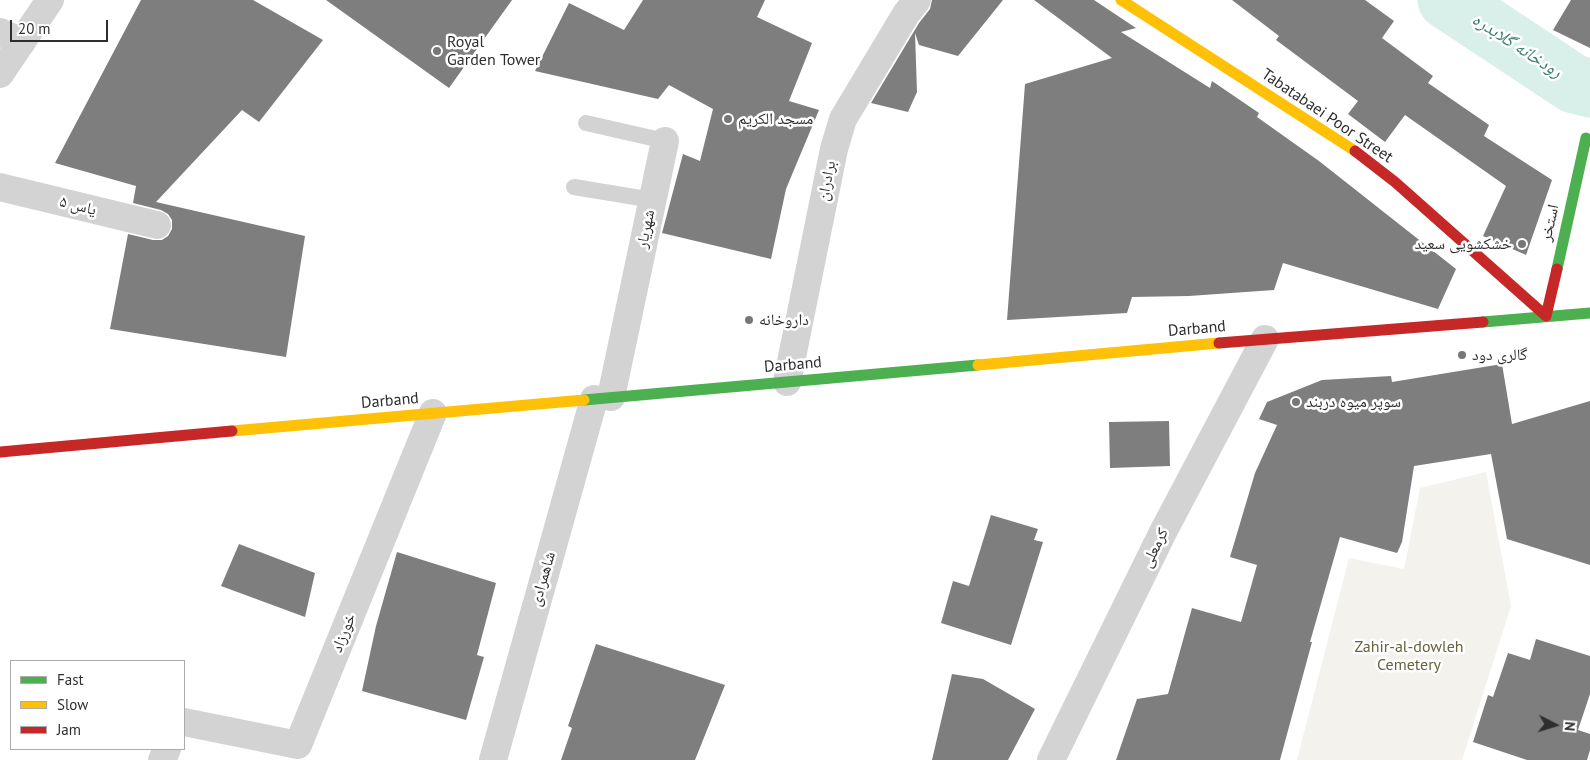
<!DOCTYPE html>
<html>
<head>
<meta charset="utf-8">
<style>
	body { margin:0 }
	#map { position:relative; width:1590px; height:760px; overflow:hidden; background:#fff; font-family:"PT Sans",sans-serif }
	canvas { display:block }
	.legend { position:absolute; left:10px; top:660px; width:175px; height:90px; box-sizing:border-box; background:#fff; border:1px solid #ababab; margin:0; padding:6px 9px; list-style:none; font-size:15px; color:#2e2e2e }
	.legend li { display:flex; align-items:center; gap:10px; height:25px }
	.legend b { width:25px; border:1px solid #ababab }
	.north { position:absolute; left:1530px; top:700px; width:50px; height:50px; -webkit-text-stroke:4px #fff; paint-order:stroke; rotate:95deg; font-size:14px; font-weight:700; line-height:20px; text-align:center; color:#2e2e2e }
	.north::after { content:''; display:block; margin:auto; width:18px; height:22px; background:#2e2e2e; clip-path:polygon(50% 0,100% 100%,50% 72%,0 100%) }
	.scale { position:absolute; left:10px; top:20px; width:98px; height:22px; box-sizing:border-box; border:2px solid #2e2e2e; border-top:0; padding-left:6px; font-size:15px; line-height:18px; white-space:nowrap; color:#2e2e2e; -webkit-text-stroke:4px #fff; paint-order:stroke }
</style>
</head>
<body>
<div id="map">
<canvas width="1590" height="760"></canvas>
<ul class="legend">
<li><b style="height:6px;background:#4caf50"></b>Fast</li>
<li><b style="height:6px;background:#ffc107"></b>Slow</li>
<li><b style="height:6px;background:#c62828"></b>Jam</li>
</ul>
<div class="north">N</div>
<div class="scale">20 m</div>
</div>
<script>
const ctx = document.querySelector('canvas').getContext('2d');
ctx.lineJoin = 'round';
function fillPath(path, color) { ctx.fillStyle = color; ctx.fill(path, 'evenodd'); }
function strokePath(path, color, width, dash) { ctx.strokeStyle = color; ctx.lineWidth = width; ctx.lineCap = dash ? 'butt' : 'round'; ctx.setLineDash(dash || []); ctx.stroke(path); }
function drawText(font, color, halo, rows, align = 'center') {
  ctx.font = font + ' "PT Sans","Noto Naskh Arabic",sans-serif'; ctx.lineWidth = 5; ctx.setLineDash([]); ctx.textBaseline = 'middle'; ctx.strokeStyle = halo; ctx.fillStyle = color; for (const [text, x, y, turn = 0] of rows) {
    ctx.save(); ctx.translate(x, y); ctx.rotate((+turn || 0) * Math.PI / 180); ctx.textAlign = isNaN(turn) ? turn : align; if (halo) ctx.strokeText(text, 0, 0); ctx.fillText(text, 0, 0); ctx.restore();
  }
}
const green = new Path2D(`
	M1486,472l25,134 -49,154h-165l52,-202 55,11 16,-81z`);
const river = new Path2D(`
	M1447,0l127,84 16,4`);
const building = new Path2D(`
	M141,0h112l70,40 -64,82 -17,-12 -86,92 149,34 -19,121 -176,-28 18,-95 25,6h9l6,-4 4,-7v-9l-4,-6 -7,-4 -28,-7 3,-17 -81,-23z
	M326,0h186l-63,88z
	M643,0h122l-8,17 55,26 -23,58 30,9 -33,79 -15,70 -109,-26 21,-79 17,7 13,-52 -44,-24 -11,14 -123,-28 34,-68 55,27z
	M932,0h71l-45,56 -39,-11 -4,-12 2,59 -9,20 -37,-9 48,-80 11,-14z
	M1034,0h60l42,28 -15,4 89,56 2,-7 47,32 -2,4 62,44 137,108 -18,40 -155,-46 -9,27 -85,6 -57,1 -5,16 -120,7 18,-236 87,-26z
	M1232,0h133l29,21 -12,17 51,38 -5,7 61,42 -5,11 68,44 -26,75 -43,-19 23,-50 -101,-71 -20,27 -37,-28 10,-13 -82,-61 3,-4z
	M1571,0h19v48l-37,-18z
	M1502,364l10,60 78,-23v164l-83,-26 -16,-85 -77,12 -12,76 -5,11 -57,-16 -30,105h2l-32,118h-164l21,-61 31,-5 24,-86 49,14 16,-57 -27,-8 25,-84 22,-48 -18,-6 8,-17 55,-22 69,-4 1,6z
	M1169,421l1,45 -60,2 -1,-46z
	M991,515l47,14 -4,11 9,2 -32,103 -70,-22 12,-42 16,5z
	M239,544l76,29 -10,44 -84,-31z
	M397,552l99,31 -19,72 7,2 -18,63 -104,-29 14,-65z
	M1536,639l54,17v38l-12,36 12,4v16l-3,10h-60l-54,-18 15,-47 5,2 15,-44 22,7z
	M596,644l129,41 -30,75h-134l11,-32 -4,-2z
	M952,674l31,5 52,30 -27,51h-76z`);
const lane = new Path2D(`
	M586,123l79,18
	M574,187l79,13`);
const street = new Path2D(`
	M0,32l22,10
	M0,74l50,-74
	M0,187l157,38
	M787,382l47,-233 9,-30 63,-105 11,-14
	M611,397l54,-256
	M184,722l114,23 135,-332
	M162,760l5,-11
	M493,760l101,-361
	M1051,760l112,-228 102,-193`);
const fast = new Path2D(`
	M1557,269l29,-131
	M1483,322l107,-9
	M584,400l394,-35`);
const slow = new Path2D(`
	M1121,0l234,151
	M978,365l241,-22
	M232,431l352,-31`);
const jam = new Path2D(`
	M1355,151l40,31 151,134 11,-47
	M1219,343l264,-21
	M0,452l232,-21`);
const markers = [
	[437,51,5,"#777"],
	[728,119,5,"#777"],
	[1522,244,5,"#777"],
	[749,320,5,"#777"],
	[1462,355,5,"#777"],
	[1296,402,5,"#777"]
];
const poiNames = [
	["Royal",447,42],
	["Garden Tower",447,60],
	["مسجد الکریم",738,119],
	["خشکشویی سعید",1512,244,"right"],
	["داروخانه",759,320],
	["گالری دود",1472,355],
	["سوپر میوه دربند",1306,402]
];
const streetNames = [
	["Tabatabaei Poor Street",1327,116,34],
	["برادران",827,181,-79],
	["یاس ۵",78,206,14],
	["استخر",1550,223,-77],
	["شهریار",646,229,-78],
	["Darband",1197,329,-5],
	["Darband",793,365,-5],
	["Darband",390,401,-5],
	["کرمعلی",1155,548,-64],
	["شاهمرادی",543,579,-74],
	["خورزاد",344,633,-68]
];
const parkNames = [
	["Zahir-al-dowleh",1409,647],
	["Cemetery",1409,665]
];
const waterNames = [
	["رودخانه گلابدره",1517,46,33]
];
fillPath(green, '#f4f2ec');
strokePath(river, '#d9f0ea', 59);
fillPath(building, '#7e7e7e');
strokePath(lane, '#d3d3d3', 16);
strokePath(street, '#d3d3d3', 28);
strokePath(fast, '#4caf50', 11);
strokePath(slow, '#ffc107', 11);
strokePath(jam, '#c62828', 11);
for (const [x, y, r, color] of markers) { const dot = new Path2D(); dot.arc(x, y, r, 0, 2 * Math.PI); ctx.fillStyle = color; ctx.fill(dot); strokePath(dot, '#fff', 2); }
drawText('16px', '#2e2e2e', '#fff', poiNames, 'left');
drawText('16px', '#2e2e2e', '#fff', streetNames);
drawText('16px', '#68623d', '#fff', parkNames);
drawText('italic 18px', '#3a816d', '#fff', waterNames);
</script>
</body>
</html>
